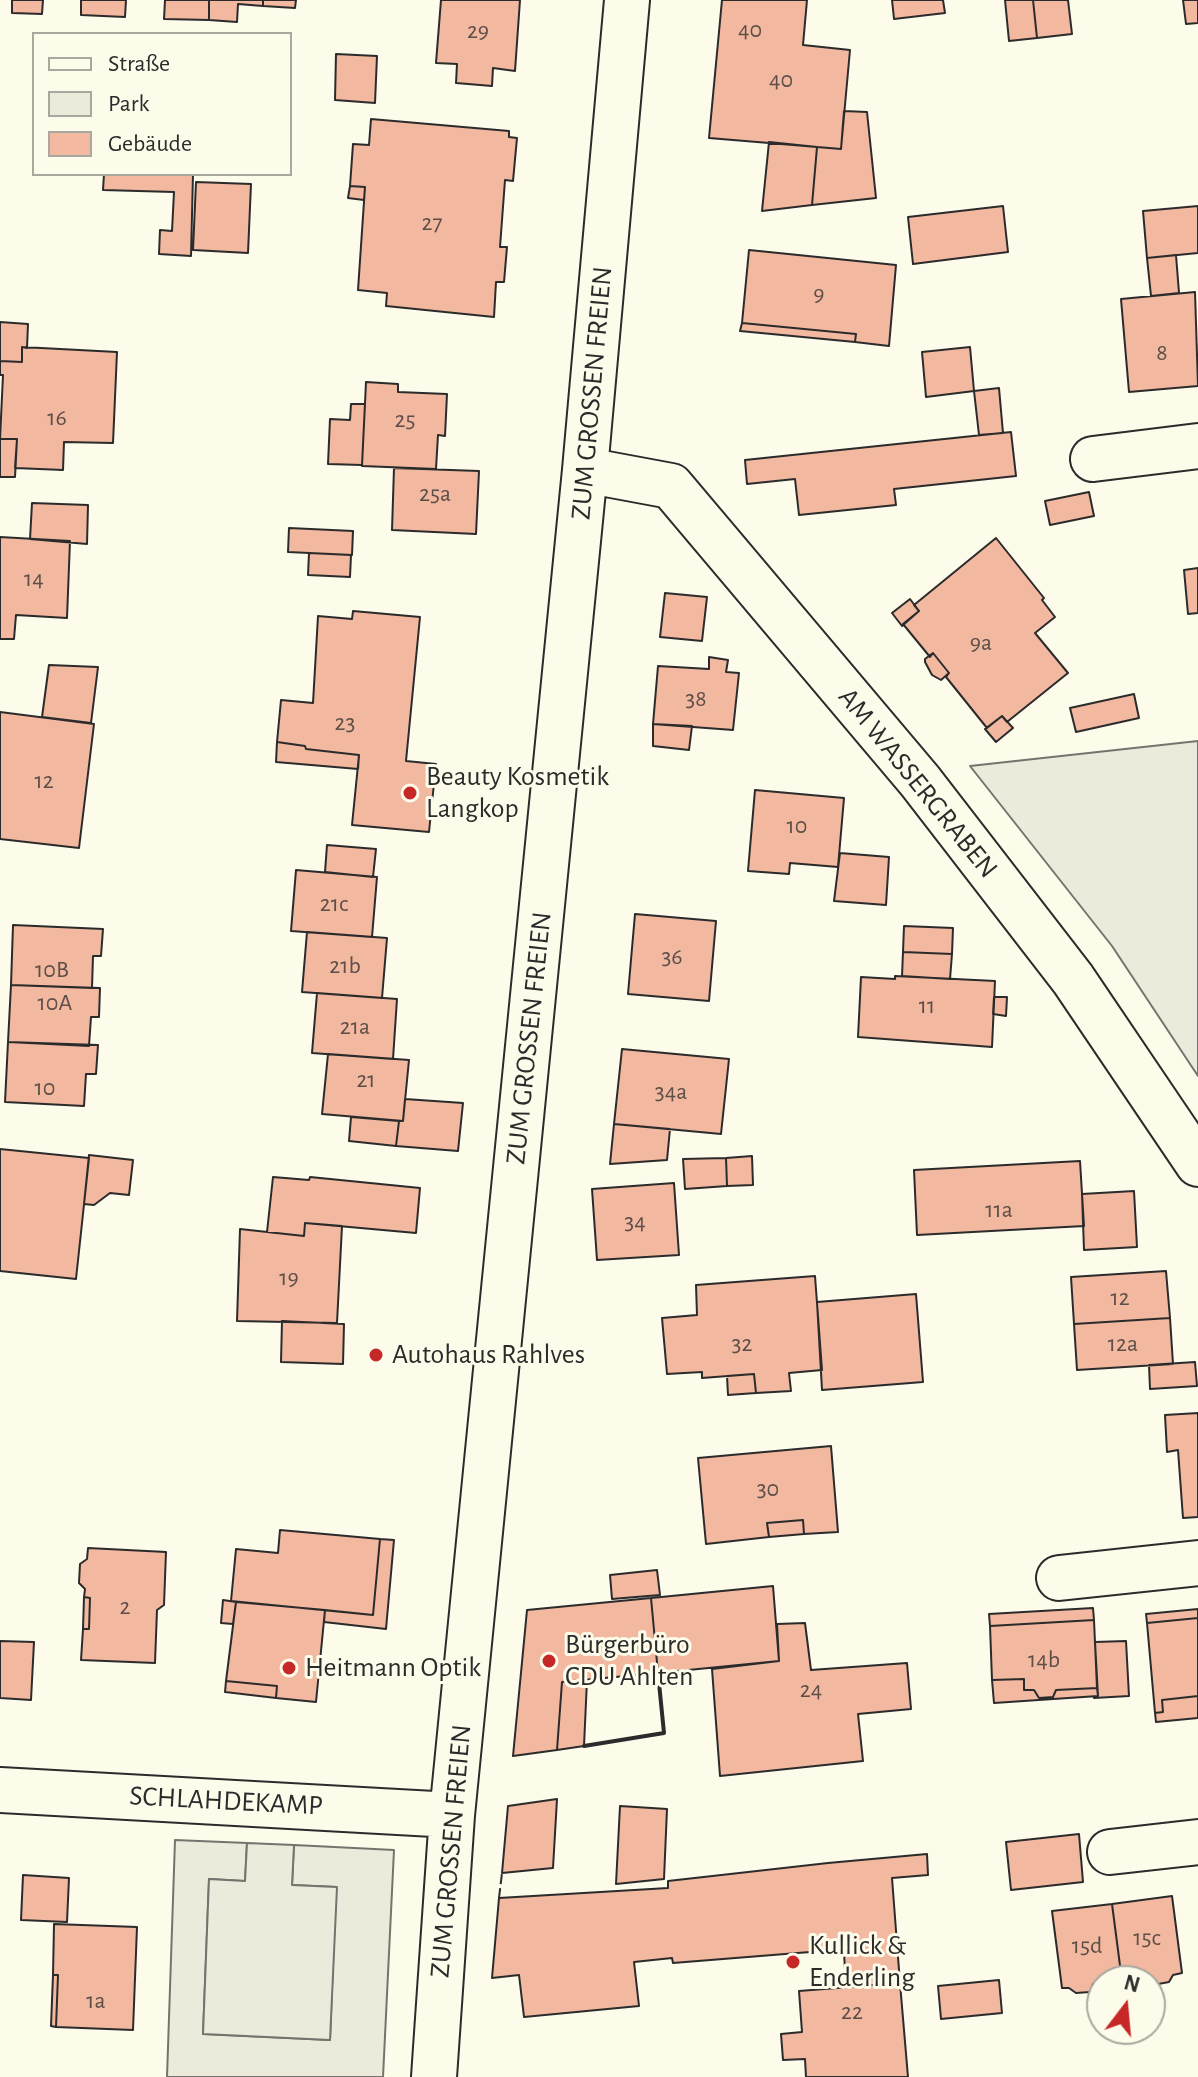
<!DOCTYPE html>
<html>
<head>
<meta charset="utf-8">
<style>
	body { margin:0 }
	#map { position:relative; width:1198px; height:2077px; overflow:hidden; background:#fdfbea; font-family:"Alegreya Sans",sans-serif }
	canvas { display:block }
	.legend { position:absolute; left:32px; top:32px; width:260px; height:144px; box-sizing:border-box; background:#fdfbea; border:2px solid #a9a89e; margin:0; padding:10px 14px; list-style:none; font-size:24px; color:#2b2b2b }
	.legend li { display:flex; align-items:center; gap:16px; height:40px }
	.legend b { width:40px; border:2px solid #a9a89e }
	.north { position:absolute; left:1086px; top:1965px; width:80px; height:80px; box-sizing:border-box; background:#fdfbea; border:2px solid #a9a89e; border-radius:50%; rotate:16deg; font-size:22px; font-weight:700; line-height:32px; text-align:center; color:#2b2b2b }
	.north::after { content:''; display:block; margin:auto; width:28px; height:36px; background:#c62828; clip-path:polygon(50% 0,100% 100%,50% 72%,0 100%) }
</style>
</head>
<body>
<div id="map">
<canvas width="1198" height="2077"></canvas>
<ul class="legend">
<li><b style="height:10px;background:#fdfbea"></b>Straße</li>
<li><b style="height:22px;background:#ecebdb"></b>Park</li>
<li><b style="height:22px;background:#f2b8a0"></b>Gebäude</li>
</ul>
<div class="north">N</div>
</div>
<script>
const ctx = document.querySelector('canvas').getContext('2d');
ctx.lineJoin = 'round';
function fillPath(path, color) { ctx.fillStyle = color; ctx.fill(path, 'evenodd'); }
function strokePath(path, color, width, dash) { ctx.strokeStyle = color; ctx.lineWidth = width; ctx.lineCap = dash ? 'butt' : 'round'; ctx.setLineDash(dash || []); ctx.stroke(path); }
function drawText(font, color, halo, rows, align = 'center') {
  ctx.font = font + ' "Alegreya Sans",sans-serif'; ctx.lineWidth = 6; ctx.setLineDash([]); ctx.textBaseline = 'middle'; ctx.strokeStyle = halo; ctx.fillStyle = color; for (const [text, x, y, turn = 0] of rows) {
    ctx.save(); ctx.translate(x, y); ctx.rotate((+turn || 0) * Math.PI / 180); ctx.textAlign = isNaN(turn) ? turn : align; if (halo) ctx.strokeText(text, 0, 0); ctx.fillText(text, 0, 0); ctx.restore();
  }
}
const green = new Path2D(`
	M1198,741v335l-86,-130 -142,-180z
	M175,1840l72,3 -2,38 -36,-2 -6,155 127,6 6,-153 -44,-2 2,-40 100,5 -11,227h-216z`);
const parking = new Path2D(`
	M247,1843l47,2 -2,40 45,2 -7,153 -127,-6 6,-155 36,2z`);
const building = new Path2D(`
	M12,0h31l-1,14 -30,-1z
	M81,0h45l-1,17 -44,-2z
	M165,0h44v20l-45,-1z
	M209,0h54v6l-25,-2 -1,18 -28,-2z
	M263,0h33l-1,8 -32,-2z
	M441,0h79l-5,71 -22,-3 -1,18 -36,-3 1,-19 -21,-1z
	M722,0h85l-4,45 47,5 -9,99 -132,-11z
	M892,0h51l2,13 -51,6z
	M1005,0h28l4,38 -28,3z
	M1033,0h35l4,34 -35,4z
	M1183,0h15v23l-12,1z
	M336,54l41,2 -2,47 -40,-3z
	M844,111l23,1 9,86 -64,7 5,-58 24,2z
	M371,119l138,12v6l8,1 -4,43 -8,-1 -5,67h7l-3,35h-8l-2,35 -108,-11 1,-13 -29,-3 7,-103 -15,-1 3,-42 16,1z
	M769,142l48,5 -5,58 -50,6z
	M104,174h89l-2,82 -32,-2 1,-24 12,1 2,-39 -71,-2z
	M196,182l55,2 -3,69 -55,-3z
	M350,186l15,1 -1,13 -16,-2z
	M1003,206l5,46 -95,12 -5,-47z
	M1198,206v47l-51,5 -4,-47z
	M749,250l147,15 -7,81 -34,-4 1,-8 -114,-11z
	M1176,255l3,38 -28,3 -4,-38z
	M1195,292l3,94 -69,6 -8,-93z
	M0,322l28,2 -1,24 -5,-1v15l-22,-1z
	M742,323l114,11 -1,8 -115,-11z
	M22,347l95,5 -4,91 -49,-1 -1,28 -48,-2 2,-29h-17l3,-64h-3v-14l22,1z
	M970,347l4,44 -48,6 -4,-45z
	M366,382l32,2v8l49,2 -2,42 -7,-1 -2,34 -74,-3z
	M999,388l4,45 -24,2 -5,-44z
	M351,404h14l-3,61 -34,-1 2,-45 20,1z
	M1011,432l5,44 -122,13 2,16 -97,10 -4,-36 -48,5 -2,-24z
	M0,439h17l-2,38h-15z
	M394,468l85,3 -3,63 -84,-4z
	M1089,492l5,24 -44,9 -5,-24z
	M32,503l56,2 -1,39 -57,-5z
	M289,528l64,3 -1,24 -64,-3z
	M0,537l70,4 -3,77 -51,-3 -2,24h-14z
	M996,538l48,60 -2,2 13,17 -20,16 33,40 -61,49 -5,-6 -15,12 -41,-51 3,-4 -16,-20 -3,4 -27,-33 16,-13 -5,-6z
	M309,553l42,2 -1,22 -42,-2z
	M1198,568v45l-10,1 -4,-44z
	M665,593l42,4 -5,44 -42,-4z
	M910,599l9,12 -17,15 -10,-13z
	M353,611l67,6 -14,144 30,3 -7,68 -77,-7 7,-70 -53,-6 -1,-3 -28,-4 4,-42 32,3 5,-87 34,3z
	M933,653l16,20 -8,7 -9,-5 -7,-13v-3z
	M709,657l19,3 -2,12 13,1 -6,57 -80,-6 5,-58 51,3z
	M49,665l49,2 -7,56 -49,-6z
	M1134,694l5,24 -63,14 -6,-24z
	M0,712l94,12 -15,124 -79,-9z
	M1002,716l11,12 -17,14 -11,-13z
	M653,724l39,2 -3,24 -36,-4z
	M277,742l28,4 1,3 53,6 -1,14 -82,-7z
	M755,790l89,8 -6,69 -48,-4 -1,11 -41,-3z
	M327,845l49,4 -3,28 -48,-5z
	M840,853l49,4 -3,48 -52,-4z
	M296,870l81,7 -5,60 -81,-6z
	M635,914l81,7 -7,80 -81,-7z
	M13,925l90,4 -2,27h-8l-1,32 -81,-3z
	M904,926l49,2 -1,26 -49,-2z
	M307,932l80,6 -5,60 -80,-6z
	M903,952l49,2 -2,25 -48,-3z
	M895,976l100,5 -3,66 -134,-10 3,-60 34,2z
	M11,985l89,3 -1,29h-8l-2,29 -81,-4z
	M317,993l80,6 -4,60 -81,-6z
	M994,997h13l-1,19 -13,-2z
	M8,1042l90,3 -2,29h-10l-2,32 -79,-4z
	M622,1049l107,10 -8,75 -107,-10z
	M328,1054l81,6 -6,61 -81,-7z
	M405,1099l58,4 -5,48 -62,-5 3,-25h4z
	M351,1117l48,4 -3,25 -47,-5z
	M614,1124l56,5 -3,31 -57,4z
	M0,1149l89,9 -13,121 -76,-8z
	M89,1155l44,5 -4,35 -19,-2 -16,12 -10,-1z
	M752,1156l1,29 -26,1 -1,-28z
	M726,1158l1,28 -42,3 -2,-30z
	M1080,1161l4,65 -167,9 -3,-65z
	M273,1177l36,3 1,-3 110,11 -4,45 -111,-10 -1,13 -37,-4z
	M674,1183l5,72 -82,5 -5,-71z
	M1134,1191l3,56 -53,3 -2,-56z
	M305,1223l37,3 -5,97 -100,-2 3,-92 64,7z
	M1166,1271l4,47 -96,6 -3,-47z
	M815,1276l7,94 -33,3 2,18 -35,2 -2,-19 -52,4v-6l-35,2 -5,-56 35,-3 -1,-30z
	M916,1294l7,88 -101,8 -5,-88z
	M1170,1318l3,46 -96,6 -3,-46z
	M282,1321l62,3 -1,40 -62,-2z
	M1195,1362l2,24 -47,3 -1,-24z
	M754,1374l2,19 -28,2 -1,-19z
	M1198,1413v104l-15,1 -5,-68 -11,2 -2,-37z
	M831,1446l7,86 -34,2 -1,-14 -36,3 2,14 -63,7 -8,-86z
	M803,1520l1,14 -35,3 -2,-14z
	M280,1530l100,9 -7,76 -142,-14 5,-52 42,4z
	M380,1539l14,1 -8,89 -62,-7 1,-12 48,5z
	M88,1548l78,4 -2,53 -7,5 -2,53 -74,-3 2,-31h6l1,-31 -6,-1 1,-8 -6,-6 1,-19 7,-5z
	M657,1570l3,25 -48,4 -2,-24z
	M773,1586l6,75 -121,12 -7,-75z
	M84,1597l6,1 -1,31h-6z
	M651,1598l7,75 -96,9 -5,68 -44,6 14,-146z
	M223,1600l13,2 -3,22 -12,-1z
	M236,1602l89,8 -9,92 -40,-4 1,-12 -51,-5z
	M1093,1608l1,12 -104,6 -1,-12z
	M1198,1609v9l-51,5 -1,-9z
	M1198,1618v78l-36,4 1,12 -8,1 -8,-90z
	M1094,1620l3,68 -41,2 -3,7 -14,1 -5,-8h-10v-11l-32,1 -2,-54z
	M805,1623l6,47 96,-7 4,46 -53,5 5,47 -143,15 -8,-107 67,-8 -2,-37z
	M0,1641l34,1 -3,58 -31,-2z
	M1126,1641l3,55 -35,2 4,-2 -3,-54z
	M1024,1679v11h10l5,8 14,-1 3,-7 41,-2 1,8 -104,7 -2,-23z
	M587,1680l-3,66 -27,4 5,-68z
	M226,1681l51,5 -1,12 -51,-6z
	M1198,1696v22l-42,4 -1,-9 8,-1 -1,-12z
	M557,1799l-4,69 -51,5 6,-67z
	M620,1806l47,3 -3,70 -48,5z
	M1079,1834l4,48 -72,8 -5,-48z
	M927,1854l1,21 -36,3 8,105 -54,4 -2,-34h-9v-3l-162,13 -1,-5 -38,4 5,44 -115,11 -5,-42 -27,3 7,-80 169,-10v-7l160,-18z
	M23,1875l46,3 -2,44 -46,-2z
	M1172,1896l10,77 -9,2 -4,7 -16,3 -5,-7 -26,3 -10,-77z
	M1112,1904l10,77h-20v2l-9,1 -3,8 -14,1 -7,-5h-7l-10,-77z
	M54,1924l83,3 -4,103 -77,-3 2,-52h-5z
	M53,1975h5l-2,52 -5,-1z
	M999,1980l3,33 -61,6 -3,-33z
	M900,1983l8,94h-102l-1,-18 -22,1 -2,-26 21,-2 -3,-41z`);
const street = new Path2D(`
	M1093,459l105,-13
	M585,470l86,16 249,295 153,198 125,185
	M1059,1578l139,-15
	M0,1790l452,25
	M1110,1852l88,-10
	M434,2077l18,-262 133,-1345 42,-470`);
const fence = new Path2D(`
	M499,1898l3,-25`);
const wall = new Path2D(`
	M584,1746l80,-13 -6,-60`);
const markers = [
	[410,793,8,"#c62828"],
	[376,1355,8,"#c62828"],
	[549,1661,8,"#c62828"],
	[289,1668,8,"#c62828"],
	[793,1962,8,"#c62828"]
];
const numberNames = [
	["40",750,30],
	["29",478,31],
	["40",781,80],
	["27",432,223],
	["9",819,294],
	["8",1162,353],
	["16",57,418],
	["25",405,420],
	["25a",435,494],
	["14",34,579],
	["9a",981,643],
	["38",696,699],
	["23",345,723],
	["12",44,781],
	["10",797,826],
	["21c",334,904],
	["36",672,957],
	["21b",345,966],
	["10B",52,970],
	["10A",55,1003],
	["11",927,1006],
	["21a",355,1027],
	["21",366,1080],
	["10",45,1088],
	["34a",671,1092],
	["11a",999,1210],
	["34",635,1222],
	["19",289,1278],
	["12",1120,1298],
	["32",742,1344],
	["12a",1123,1344],
	["30",768,1489],
	["2",125,1607],
	["14b",1044,1660],
	["24",811,1690],
	["15c",1147,1938],
	["15d",1087,1946],
	["1a",96,2001],
	["22",852,2012]
];
const streetNames = [
	["ZUM GROSSEN FREIEN",592,393,-85],
	["AM WASSERGRABEN",918,783,51],
	["ZUM GROSSEN FREIEN",529,1038,-84],
	["SCHLAHDEKAMP",226,1801,3],
	["ZUM GROSSEN FREIEN",451,1851,-85]
];
const poiNames = [
	["Beauty Kosmetik",426,777],
	["Langkop",426,809],
	["Autohaus Rahlves",392,1355],
	["Bürgerbüro",565,1645],
	["CDU Ahlten",565,1677],
	["Heitmann Optik",305,1668],
	["Kullick &",809,1946],
	["Enderling",809,1978]
];
fillPath(green, '#ecebdb');
strokePath(green, '#74746e', 2);
fillPath(parking, '#eceadb');
strokePath(parking, '#74746e', 2);
fillPath(building, '#f2b8a0');
strokePath(building, '#2b2b2b', 2);
strokePath(street, '#2b2b2b', 48);
strokePath(street, '#fdfbea', 44);
strokePath(fence, '#2b2b2b', 2, [10, 4]);
strokePath(wall, '#2b2b2b', 4);
for (const [x, y, r, color] of markers) { const dot = new Path2D(); dot.arc(x, y, r, 0, 2 * Math.PI); ctx.fillStyle = color; ctx.fill(dot); strokePath(dot, '#fdfbea', 3); }
drawText('24px', '#5d4e48', null, numberNames);
drawText('28px', '#2b2b2b', '#fdfbea', streetNames);
drawText('28px', '#2b2b2b', '#fdfbea', poiNames, 'left');
</script>
</body>
</html>
